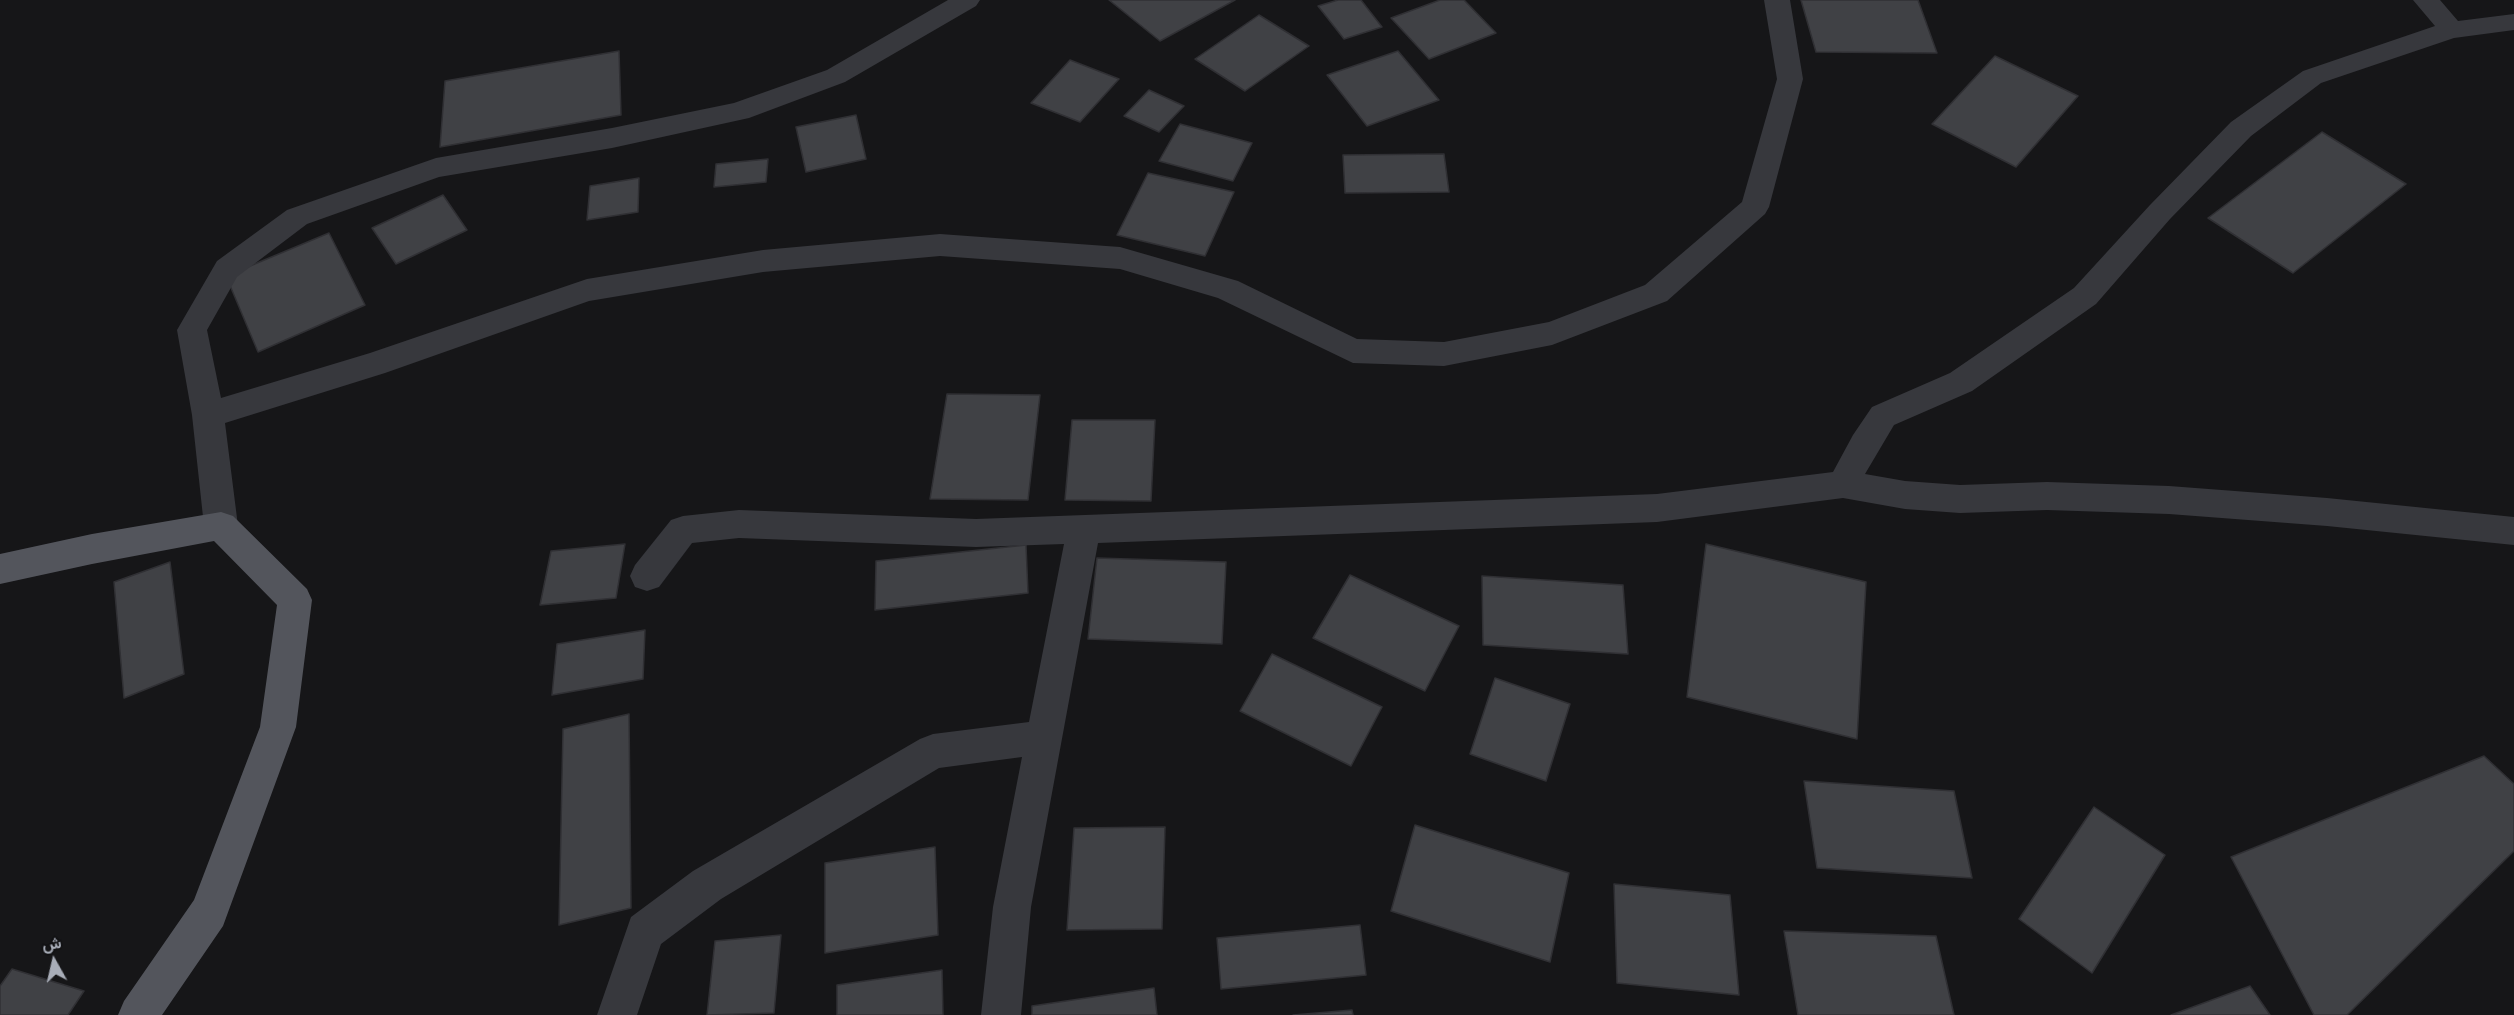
<!DOCTYPE html>
<html>
<head>
<meta charset="utf-8">
<style>
	body { margin:0 }
	#map { position:relative; width:2514px; height:1015px; overflow:hidden; background:#161618; font-family:"IBM Plex Sans",Vazirmatn,sans-serif }
	canvas { display:block }
	.north { position:absolute; left:24px; top:931px; width:60px; height:60px; -webkit-text-stroke:4px #111113; paint-order:stroke; rotate:352deg; font-size:16px; font-weight:700; line-height:24px; text-align:center; color:#a8adb8 }
	.north::after { content:''; display:block; margin:auto; width:21px; height:27px; background:#a8adb8; clip-path:polygon(50% 0,100% 100%,50% 72%,0 100%) }
</style>
</head>
<body>
<div id="map">
<canvas width="2514" height="1015"></canvas>
<div class="north">ش</div>
</div>
<script>
const ctx = document.querySelector('canvas').getContext('2d');
ctx.lineJoin = 'round';
function fillPath(path, color) { ctx.fillStyle = color; ctx.fill(path, 'evenodd'); }
function strokePath(path, color, width, dash) { ctx.strokeStyle = color; ctx.lineWidth = width; ctx.lineCap = dash ? 'butt' : 'round'; ctx.setLineDash(dash || []); ctx.stroke(path); }
const building = new Path2D(`
	M1109,0h126l-75,41z
	M1338,0h23l21,27 -38,12 -26,-33z
	M1440,0h24l32,33 -67,26 -38,-41z
	M1801,0h117l19,53 -121,-1z
	M1259,15l50,31 -64,45 -50,-32z
	M619,51l2,64 -181,32 5,-66z
	M1398,51l41,49 -72,26 -40,-51z
	M1995,56l83,40 -62,71 -84,-43z
	M1070,60l49,19 -39,43 -49,-19z
	M1149,90l35,16 -25,26 -35,-16z
	M856,115l10,44 -60,13 -10,-45z
	M1180,124l72,19 -19,38 -74,-20z
	M2322,132l84,52 -113,89 -85,-55z
	M1444,154l5,38 -104,1 -2,-38z
	M768,159l-2,23 -52,5 2,-23z
	M1148,173l86,19 -29,64 -88,-21z
	M639,178l-1,34 -51,8 3,-34z
	M443,195l24,35 -71,34 -24,-36z
	M329,233l36,72 -107,47 -32,-76z
	M947,394l93,1 -12,105 -98,-1z
	M1072,420h83l-4,81 -86,-1z
	M625,544l-9,54 -76,7 11,-54z
	M1706,544l160,38 -9,157 -170,-42z
	M1026,545l2,48 -153,17 1,-49z
	M1097,558l129,4 -4,82 -134,-5z
	M170,562l14,112 -60,24 -10,-116z
	M1350,575l109,51 -34,65 -112,-53z
	M1482,576l141,9 5,69 -145,-9z
	M645,630l-2,49 -91,16 5,-51z
	M1272,654l110,53 -31,59 -111,-55z
	M1495,678l75,26 -24,77 -76,-27z
	M629,714l2,194 -72,17 4,-196z
	M2484,756l30,28v67l-167,164h-33l-83,-158z
	M1804,781l150,10 18,87 -155,-10z
	M2094,807l71,48 -73,118 -73,-54z
	M1415,825l154,48 -19,89 -159,-51z
	M1165,827l-3,102 -95,1 7,-102z
	M935,847l3,88 -113,18v-90z
	M1614,884l116,11 9,100 -122,-12z
	M1360,925l6,50 -145,14 -4,-51z
	M1784,931l152,5 18,79h-156z
	M781,935l-7,78 -67,2 8,-74z
	M12,969l72,22 -16,24h-68v-29z
	M942,970l1,45h-106v-30z
	M2250,986l20,29h-99z
	M1154,988l3,27h-125v-9z
	M1352,1010l1,5h-60z`);
const minor = new Path2D(`
	M948,0h32l-4,6 -131,76 -96,36 -137,30 -173,29 -132,47 -70,53 -30,53 14,68 149,-45 217,-74 176,-29 177,-16 180,13 118,34 119,58 87,3 105,-20 96,-37 97,-83 35,-123 -13,-79h26l13,79 -34,128 -4,7 -98,87 -115,44 -108,21 -91,-3 -135,-65 -98,-29 -180,-13 -177,16 -174,29 -204,72 -160,50 13,103 -5,10 -12,4 -12,-4 -5,-10 -12,-111 -15,-85 40,-69 70,-51 149,-52 176,-30 122,-25 93,-33z
	M2413,0h27l18,21 56,-7v16l-60,8 -133,45 -70,53 -81,83 -74,85 -124,87 -78,34 -29,49 40,7 55,4 87,-3 122,4 158,12 187,19v28l-187,-19 -158,-12 -122,-4 -87,3 -55,-4 -62,-11 -186,24 -559,21 -67,364 -10,108h-40l12,-108 29,-150 -83,11 -218,131 -60,45 -24,71h-40l34,-98 62,-46 227,-132 13,-5 96,-12 35,-178 -88,3 -237,-9 -47,5 -33,44 -12,4 -12,-4 -5,-11 5,-11 36,-45 12,-4 56,-6 237,9 681,-25 176,-22 20,-37 19,-28 78,-34 124,-85 76,-83 81,-83 72,-51 132,-45z`);
const major = new Path2D(`
	M221,512l12,4 74,73 5,11 -16,127 -73,199 -61,89h-44l6,-14 70,-101 66,-173 17,-122 -63,-64 -122,23 -92,20v-30l92,-20z`);
fillPath(building, '#404145');
strokePath(building, '#303034', 1.5);
fillPath(minor, '#37383d');
fillPath(major, '#53555c');
</script>
</body>
</html>
